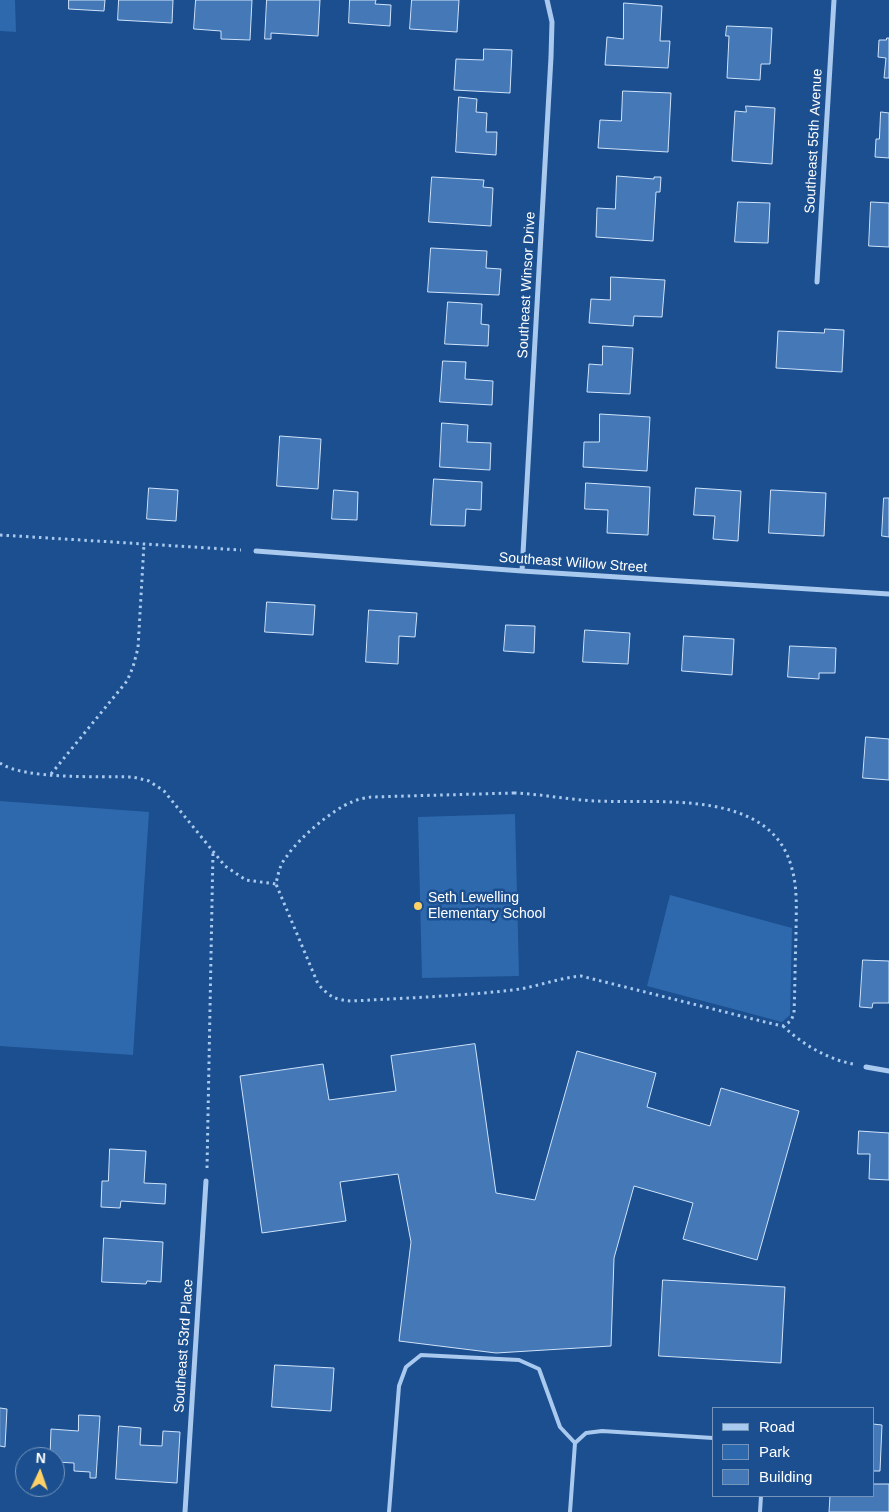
<!DOCTYPE html>
<html>
<head>
<meta charset="utf-8">
<style>
	body { margin:0 }
	#map { position:relative; width:889px; height:1512px; overflow:hidden; background:#1b4f8f; font-family:Arial,sans-serif }
	canvas { display:block }
	.legend { position:absolute; left:712px; top:1407px; width:162px; height:90px; box-sizing:border-box; background:#1b4f8f; border:1px solid #7695bc; margin:0; padding:6px 9px; list-style:none; font-size:15px; color:#fff }
	.legend li { display:flex; align-items:center; gap:10px; height:25px }
	.legend b { width:25px; border:1px solid #7695bc }
	.north { position:absolute; left:15px; top:1447px; width:50px; height:50px; box-sizing:border-box; background:#1b4f8f; border:1px solid #7695bc; border-radius:50%; rotate:3deg; font-size:14px; font-weight:700; line-height:20px; text-align:center; color:#fff }
	.north::after { content:''; display:block; margin:auto; width:18px; height:22px; background:#ffd166; clip-path:polygon(50% 0,100% 100%,50% 72%,0 100%) }
</style>
</head>
<body>
<div id="map">
<canvas width="889" height="1512"></canvas>
<ul class="legend">
<li><b style="height:6px;background:#a9c9ee"></b>Road</li>
<li><b style="height:14px;background:#2e69ad"></b>Park</li>
<li><b style="height:14px;background:#4478b7"></b>Building</li>
</ul>
<div class="north">N</div>
</div>
<script>
const ctx = document.querySelector('canvas').getContext('2d');
ctx.lineJoin = 'round';
function fillPath(path, color) { ctx.fillStyle = color; ctx.fill(path, 'evenodd'); }
function strokePath(path, color, width, dash) { ctx.strokeStyle = color; ctx.lineWidth = width; ctx.lineCap = dash ? 'butt' : 'round'; ctx.setLineDash(dash || []); ctx.stroke(path); }
function drawText(font, color, halo, rows, align = 'center') {
  ctx.font = font + ' Arial,sans-serif'; ctx.lineWidth = 5; ctx.setLineDash([]); ctx.textBaseline = 'middle'; ctx.strokeStyle = halo; ctx.fillStyle = color; for (const [text, x, y, turn = 0] of rows) {
    ctx.save(); ctx.translate(x, y); ctx.rotate((+turn || 0) * Math.PI / 180); ctx.textAlign = isNaN(turn) ? turn : align; if (halo) ctx.strokeText(text, 0, 0); ctx.fillText(text, 0, 0); ctx.restore();
  }
}
const green = new Path2D(`
	M0,0h15l1,32 -16,-1z
	M0,801l149,11 -16,243 -133,-9z
	M515,814l4,162 -97,2 -4,-161z
	M670,895l122,33 -2,87 -8,7 -135,-36z`);
const building = new Path2D(`
	M69,0h36l-1,11 -35,-2z
	M119,0h54l-1,23 -54,-3z
	M196,0h56l-2,40 -29,-1v-8l-27,-2z
	M267,0h53l-2,36 -47,-3v6h-6z
	M350,0h26l-1,4 16,1 -1,21 -41,-3z
	M412,0h47l-2,32 -47,-3z
	M624,3l38,3 -2,35h10l-2,27 -63,-3 2,-28 16,2z
	M727,26l45,2 -2,36h-9l-1,16 -33,-2 2,-42h-3z
	M887,38h2v40h-5l2,-20 -8,-1 1,-17h7z
	M484,49l28,1 -2,43 -56,-3 2,-31 27,1z
	M623,91l48,2 -3,59 -70,-4 2,-28 21,1z
	M459,97l18,2 -1,13 11,1 -1,19h11l-1,23 -40,-3z
	M746,106l29,2 -3,56 -40,-3 3,-50 11,1z
	M881,112l8,1v45l-14,-1 1,-18h3z
	M617,176l37,3v-2h7l-1,15h-4l-3,49 -57,-4 1,-29 18,1z
	M432,177l52,3 -1,7 10,1 -2,38 -62,-4z
	M738,202l32,1 -2,40 -33,-1z
	M871,202l18,1v44l-20,-1z
	M431,248l56,3 -1,17 15,1 -2,26 -71,-3z
	M611,277l54,3 -3,37 -28,-1 -1,10 -44,-3 2,-24 19,1z
	M448,302l34,2 -1,20 8,1 -1,21 -43,-2z
	M825,329l19,1 -2,42 -66,-4 2,-37 46,2z
	M603,346l30,2 -3,46 -43,-2 2,-28 13,1z
	M443,361l23,1 -1,17 28,2 -1,24 -52,-3z
	M600,414l50,3 -3,54 -64,-4 1,-25h15z
	M442,423l26,2 -1,17 24,1 -1,27 -50,-3z
	M280,436l41,3 -3,50 -41,-3z
	M434,479l48,3 -1,28 -15,-1 -1,17 -34,-1z
	M586,483l64,4 -2,48 -41,-2 1,-23 -23,-1z
	M149,488l29,2 -2,31 -29,-2z
	M696,488l45,3 -3,50 -25,-2 2,-23 -21,-1z
	M334,490l24,2 -1,28 -25,-1z
	M771,490l55,3 -2,43 -55,-3z
	M884,498h5v39l-7,-1z
	M267,602l48,3 -2,30 -48,-3z
	M369,610l48,3 -2,24 -16,-1 -1,28 -32,-2z
	M506,625l29,1 -1,27 -30,-2z
	M585,630l45,3 -2,31 -45,-2z
	M684,636l50,3 -2,36 -50,-4z
	M790,646l46,2 -1,25h-16v6l-31,-2z
	M866,737l23,2v41l-26,-2z
	M863,960l26,1v42h-16l-1,5 -12,-1z
	M475,1044l21,149 39,7 42,-149 79,22 -9,34 63,19 11,-38 78,23 -42,149 -74,-21 10,-36 -59,-17 -20,72 -3,88 -115,7 -97,-12 12,-99 -13,-68 -58,8 6,39 -84,12 -22,-157 83,-12 6,36 67,-9 -5,-35z
	M859,1131l30,2v47l-20,-1 1,-25h-12z
	M110,1149l36,2 -2,32 22,1 -1,20 -44,-3 -1,7 -19,-1 1,-26h6z
	M104,1238l59,4 -2,40 -14,-1 -1,3 -44,-2z
	M663,1280l122,7 -4,76 -122,-7z
	M275,1365l59,3 -3,43 -59,-4z
	M0,1408l7,1 -2,38 -5,-1z
	M79,1415l21,1 -4,62h-6v-6l-16,-1v-8l-19,-1v-5h-5l1,-28 27,2z
	M873,1424l9,1 -2,46h-7z
	M119,1426l22,2 -1,17 22,1 1,-15 17,1 -3,51 -61,-4z
	M873,1484h16v28h-60l1,-16h43z`);
const path = new Path2D(`
	M0,535l241,15
	M0,763c24,17 101,13 133,14l16,4 15,10 61,75 21,14 30,4
	M51,774l76,-93 6,-14 5,-19 6,-104
	M514,793c28,1 55,7 83,8 63,3 175,-13 195,68 6,21 4,45 4,68 -1,25 -1,50 -2,76l-3,8 -8,5 -14,-3 -188,-47c-23,2 -44,11 -68,14 -53,6 -107,8 -161,11 -17,-1 -22,-4 -34,-17l-42,-100c2,-10 4,-20 11,-28 12,-18 46,-47 65,-54 6,-3 13,-4 19,-5z
	M783,1026c19,18 44,33 70,38
	M207,1168l6,-318`);
const service = new Path2D(`
	M575,1443l11,-10 16,-2 111,7
	M389,1512l10,-126 7,-19 15,-12 98,5 20,9 21,58 15,16 -5,69
	M760,1512l1,-16`);
const minor = new Path2D(`
	M817,282l17,-282
	M256,551l266,20 367,23
	M522,571l29,-514 1,-35 -5,-22
	M866,1067l23,4
	M185,1512l21,-331`);
const markers = [
	[418,906,5,"#ffd166"]
];
const streetNames = [
	["Southeast 55th Avenue",814,141,-87],
	["Southeast Winsor Drive",527,285,-87],
	["Southeast Willow Street",573,563,4],
	["Southeast 53rd Place",184,1346,-86]
];
const poiNames = [
	["Seth Lewelling",428,898],
	["Elementary School",428,914]
];
fillPath(green, '#2e69ad');
fillPath(building, '#4478b7');
strokePath(building, '#cfe3fa', 1);
strokePath(path, '#a9c9ee', 3, [2.5, 4]);
strokePath(service, '#a9c9ee', 4);
strokePath(minor, '#a9c9ee', 5);
for (const [x, y, r, color] of markers) { const dot = new Path2D(); dot.arc(x, y, r, 0, 2 * Math.PI); ctx.fillStyle = color; ctx.fill(dot); strokePath(dot, '#1b4f8f', 2); }
drawText('14px', '#fff', '#1b4f8f', streetNames);
drawText('14px', '#fff', '#1b4f8f', poiNames, 'left');
</script>
</body>
</html>
